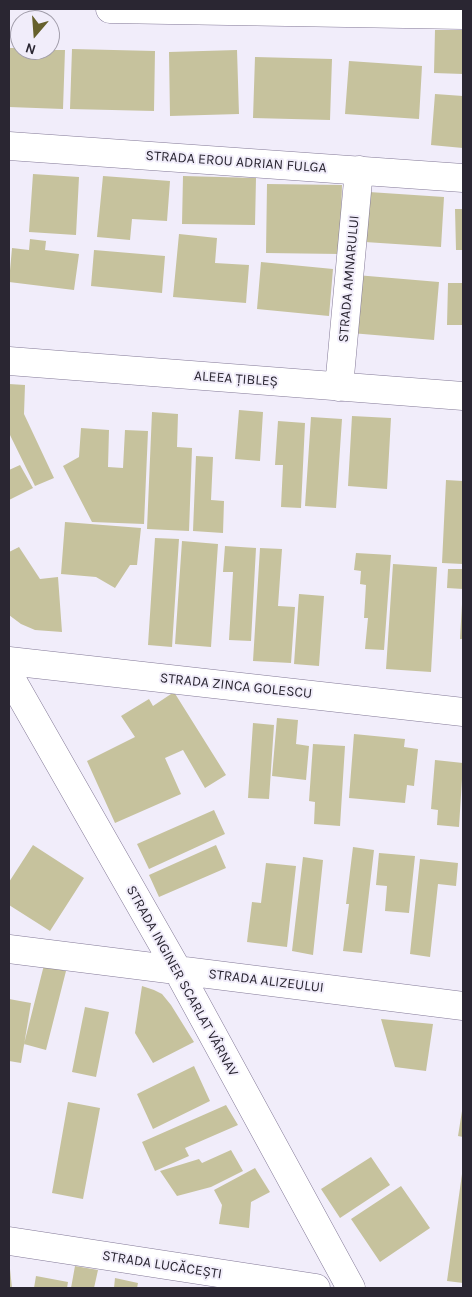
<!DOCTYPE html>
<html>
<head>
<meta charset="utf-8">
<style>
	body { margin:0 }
	#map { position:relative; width:472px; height:1297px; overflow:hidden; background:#f1edfa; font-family:Karla,sans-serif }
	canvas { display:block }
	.frame { position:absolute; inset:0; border:10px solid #2a2632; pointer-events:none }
	.north { position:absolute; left:10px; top:10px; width:50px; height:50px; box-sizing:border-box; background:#f1edfa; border:1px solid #a19daa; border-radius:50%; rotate:198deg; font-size:14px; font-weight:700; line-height:20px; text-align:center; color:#2a2632 }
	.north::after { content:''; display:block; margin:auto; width:18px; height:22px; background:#66602c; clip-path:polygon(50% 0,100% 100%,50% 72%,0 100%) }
</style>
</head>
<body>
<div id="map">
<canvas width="472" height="1297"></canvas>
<div class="frame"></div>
<div class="north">N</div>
</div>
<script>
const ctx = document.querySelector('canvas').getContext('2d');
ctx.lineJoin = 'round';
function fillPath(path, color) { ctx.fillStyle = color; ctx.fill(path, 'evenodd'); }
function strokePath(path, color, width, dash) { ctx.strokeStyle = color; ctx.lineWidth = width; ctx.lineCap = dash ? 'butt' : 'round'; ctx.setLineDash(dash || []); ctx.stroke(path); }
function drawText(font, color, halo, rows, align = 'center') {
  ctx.font = font + ' Karla,sans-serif'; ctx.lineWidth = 4; ctx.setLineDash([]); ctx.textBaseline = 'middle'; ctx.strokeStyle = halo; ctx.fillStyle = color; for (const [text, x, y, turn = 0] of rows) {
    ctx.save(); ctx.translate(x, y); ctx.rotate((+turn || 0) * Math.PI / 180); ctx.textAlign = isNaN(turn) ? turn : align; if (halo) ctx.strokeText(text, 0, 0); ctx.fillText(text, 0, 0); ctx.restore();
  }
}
const building = new Path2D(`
	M435,30h28v44l-29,-1z
	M9,48h11v2h45l-2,59 -54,-2z
	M72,49l83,2 -1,60 -84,-2z
	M237,50l2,64 -69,2 -1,-64z
	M255,57l77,2 -2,61 -77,-2z
	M349,61l73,5 -3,53 -74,-5z
	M435,94l28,2v52l-32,-3z
	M33,174l46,3 -3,58 -47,-3z
	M103,176l67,5 -3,40 -35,-2 -2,21 -33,-3z
	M183,176l73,2 -1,47 -73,-1z
	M267,184l75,1 -2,69 -74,-1z
	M369,192l75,5 -3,50 -76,-5z
	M455,209h8v41h-7z
	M179,234l38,4 -2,25 34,2 -3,38 -73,-6z
	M30,239l16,2 -1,9 34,4 -5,36 -65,-8 3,-34 17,2z
	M94,250l71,6 -3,37 -71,-7z
	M261,262l72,7 -4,47 -72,-7z
	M356,275l83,7 -5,58 -83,-7z
	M448,283h15v42h-16z
	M9,384l16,1 -1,29 30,64 -19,8 -26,-53z
	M239,410l24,2 -3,49 -25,-2z
	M152,412l26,2 -1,33 15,1 -3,83 -42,-2z
	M352,416l39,2 -4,71 -39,-3z
	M311,417l31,2 -6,89 -31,-2z
	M278,421l27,2 -4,85 -20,-1 2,-42h-8z
	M81,428l28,2 -1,37 15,1 2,-38 23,1 -4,93 -52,-2 -29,-56 16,-9z
	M196,456l17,1 -2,43 13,1 -1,32 -30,-2z
	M20,465l13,23 -24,12v-30z
	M446,480l17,1v83l-21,-1z
	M65,522l76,6 -4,37h-7l-15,23 -19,-11 -35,-3z
	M155,538l24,1 -7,108 -24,-2z
	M182,541l36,3 -7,103 -36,-3z
	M225,546l31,2 -5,93 -22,-1 4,-68h-10z
	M19,547l21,32 18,-2 4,55 -27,-2 -14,-6 -12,-9v-63z
	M260,548l22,1 -4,57 17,1 -4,56 -38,-2z
	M356,553l35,2 -7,95 -19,-1 3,-31h-4l2,-33 -6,-1 1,-13 -7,-1z
	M393,564l44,3 -6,105 -45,-3z
	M448,569h15v20l-16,-1z
	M299,594l25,2 -5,70 -25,-2z
	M462,604h1v35h-3z
	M174,692l52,83 -21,13 -22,-38 -18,8 16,36 -66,29 -28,-62 48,-24 -14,-21 28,-17 4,7z
	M277,718l21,2 -2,24 13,2 -3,34 -34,-4z
	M253,723l21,2 -5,74 -21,-1z
	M354,734l51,5 -1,8 14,2 -4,37 -7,-1 -2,18 -56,-5z
	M313,744l32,2 -5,80 -26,-2 1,-22 -6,-1z
	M435,760l28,3 -4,64 -22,-2 1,-15 -7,-1z
	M214,810l11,24 -76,35 -12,-25z
	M33,845l51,33 -34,53 -41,-26v-23z
	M216,845l10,23 -67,29 -10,-22z
	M353,847l21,3 -12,103 -19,-2 6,-47h-3z
	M379,853l36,3 -6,57 -24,-2 2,-25 -11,-1z
	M303,857l20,3 -10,95 -21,-4z
	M420,859l38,4 -2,23 -18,-2 -8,73 -20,-3z
	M266,863l30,3 -9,81 -40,-5 5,-40 9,1z
	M44,965l22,6 -20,79 -22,-6z
	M142,986l12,4 8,4 9,11 23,37 -41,21 -18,-30z
	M9,999l22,4 -10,60 -12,-2z
	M85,1007l24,5 -13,65 -24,-5z
	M381,1019l52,5 -7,47 -31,-4z
	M194,1066l16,35 -57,28 -16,-35z
	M68,1102l32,6 -17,91 -31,-6z
	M226,1105l12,20 -53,23 4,8 -34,15 -13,-29z
	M462,1111h1v26l-5,-1z
	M231,1150l12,21 -32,16 -34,9 -17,-25 39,-12 3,4z
	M371,1157l19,28 -50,33 -19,-29z
	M255,1168l15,24 -19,10 -2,26 -30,-4 3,-19 -8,-15z
	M462,1174l1,1v108l-16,-2z
	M401,1186l29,42 -50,34 -29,-43z
	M75,1266l23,4 -4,18h-23z
	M9,1269h1l2,19h-3z
	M36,1276l32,6 -1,6h-33z
	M115,1278l23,5 -1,5h-23z`);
const minor = new Path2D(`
	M110,9l353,6
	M9,146l454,32
	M9,361l454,35
	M339,387l20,-217
	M9,661l454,51
	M9,675l169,296 173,317
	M9,949l454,57
	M9,1241l307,47`);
const streetNames = [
	["STRADA EROU ADRIAN FULGA",236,162,4],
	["STRADA AMNARULUI",349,279,-85],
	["ALEEA ȚIBLEȘ",236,379,4],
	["STRADA ZINCA GOLESCU",236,686,6],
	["STRADA INGINER SCARLAT VÂRNAV",182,981,61],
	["STRADA ALIZEULUI",266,981,7],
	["STRADA LUCĂCEȘTI",162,1265,9]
];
fillPath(building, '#c6c29d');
strokePath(minor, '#837997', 29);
strokePath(minor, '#fff', 28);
drawText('14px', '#2a2632', '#f1edfa', streetNames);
</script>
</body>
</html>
